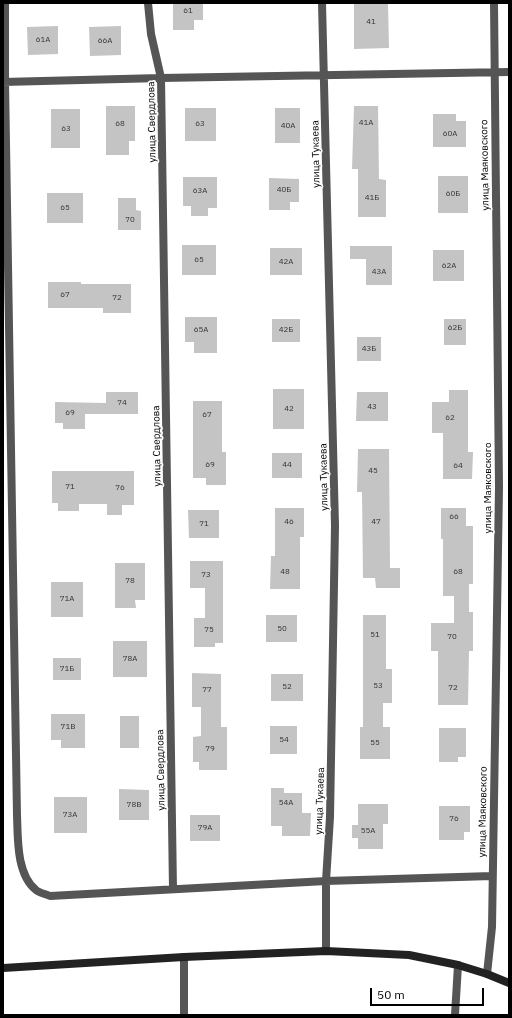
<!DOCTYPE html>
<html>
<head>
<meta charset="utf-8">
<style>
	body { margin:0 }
	#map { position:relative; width:512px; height:1018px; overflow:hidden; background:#fff; font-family:"IBM Plex Sans",sans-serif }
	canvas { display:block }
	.frame { position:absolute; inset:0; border:4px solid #000; pointer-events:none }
	.scale { position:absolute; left:370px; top:988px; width:114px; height:18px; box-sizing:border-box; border:2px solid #000; border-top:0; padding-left:5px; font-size:12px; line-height:14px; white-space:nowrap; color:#000; -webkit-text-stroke:3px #fff; paint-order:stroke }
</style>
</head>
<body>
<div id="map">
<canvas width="512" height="1018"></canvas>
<div class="frame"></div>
<div class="scale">50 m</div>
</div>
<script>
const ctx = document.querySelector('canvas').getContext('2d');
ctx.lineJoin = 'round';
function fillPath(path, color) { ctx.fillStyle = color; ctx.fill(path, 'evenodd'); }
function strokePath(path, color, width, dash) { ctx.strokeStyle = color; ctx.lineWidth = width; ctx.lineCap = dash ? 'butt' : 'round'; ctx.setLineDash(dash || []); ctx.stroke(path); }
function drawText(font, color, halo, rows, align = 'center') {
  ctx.font = font + ' "IBM Plex Sans",sans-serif'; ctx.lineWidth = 3.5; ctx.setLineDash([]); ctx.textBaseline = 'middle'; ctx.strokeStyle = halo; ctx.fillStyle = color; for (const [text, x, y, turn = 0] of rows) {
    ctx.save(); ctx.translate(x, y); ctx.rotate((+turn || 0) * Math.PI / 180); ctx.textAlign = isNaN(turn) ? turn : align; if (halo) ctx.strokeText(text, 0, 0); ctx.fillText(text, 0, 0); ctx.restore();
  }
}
const building = new Path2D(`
	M173,3h30v17h-9v10h-21z
	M354,3h34l1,45 -35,1z
	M58,26v28l-30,1 -1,-28z
	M121,26v29l-31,1 -1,-29z
	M106,106h29v35h-6v14h-23z
	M354,106h24l1,73 7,1v37h-28v-48h-6z
	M185,108h31v33h-31z
	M275,108h25v35h-25z
	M51,109h29v39h-29z
	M433,114h23v7h10v26h-33z
	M438,176h30v37h-30z
	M183,177h34v31h-9v8h-17v-10h-8z
	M269,178l30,1v23h-9v8h-21z
	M47,193h36v30h-36z
	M118,198h18v12l5,1v19h-23z
	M182,245h34v30h-34z
	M350,246h42v39h-26v-26h-16z
	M270,248h32v27h-32z
	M433,250h31v31h-31z
	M48,282h33v2h50v29h-28v-5h-55z
	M185,317h32v36h-23v-11h-9z
	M272,319h28v23h-28z
	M444,319h22v26h-22z
	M357,337h24v24h-24z
	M273,389h31v40h-31z
	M449,390h19v62h5l-1,27h-29v-46h-11v-31h17z
	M106,392h32v22h-53v15h-22v-6h-8v-21l51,1z
	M357,392h31v29h-32z
	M193,401h29v51h4v33h-20v-7h-13z
	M358,449h31l1,119h10v20h-24l-1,-10h-12l-1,-86h-5z
	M272,453h30v25h-30z
	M52,471h82v34h-12v10h-15v-11h-28v7h-21v-8h-6z
	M275,508h29v29h-4v52h-30l1,-33h4z
	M441,508h25v18h7v58h-4v28h4v39h-4l-1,54h-30v-54h-7v-28h23v-27h-11v-57h-2z
	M188,510h31v28h-30z
	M190,561h33v82h-8v4h-21v-29h11v-30h-15z
	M115,563h30v37h-10l1,8h-21z
	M51,582h32v35h-32z
	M266,615h31v27h-31z
	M363,615h23v54h6v34h-9v24h7v32h-30v-32h3z
	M113,641h34v36h-34z
	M53,658h28v22h-28z
	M192,673l29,1v53h6v43h-28v-8h-6v-25l8,-1v-29h-9z
	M271,674h32v27h-32z
	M51,714h34v34h-24v-8h-10z
	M120,716h19v32h-19z
	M270,726h27v28h-27z
	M439,728h27v29h-8v5h-19z
	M271,788h13v5h18v20h9l-1,23h-28v-10h-11z
	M119,789l30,1v30h-30z
	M54,797h33v36h-33z
	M358,804h30v20h-5v25h-25v-11h-6v-13h6z
	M439,806h31v26h-6v8h-25z
	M190,815h30v26h-30z`);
const street = new Path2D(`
	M5,3v79l12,733c1,22 -1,59 19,75 3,3 10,4 14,6l276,-15 166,-5
	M148,3l3,31 10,44 12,811
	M322,3l13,523 -5,291 -4,64v70
	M3,82l158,-4 348,-6
	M184,957v58
	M487,974l5,-47 7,-440 -5,-484
	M455,1015l3,-50`);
const secondary = new Path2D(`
	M3,968l181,-11 142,-6 83,4 49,10 29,9 22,9`);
const numberNames = [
	["61",188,11],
	["41",371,22],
	["61А",43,40],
	["66А",105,41],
	["41А",366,123],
	["68",120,124],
	["63",200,124],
	["40А",288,126],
	["63",66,129],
	["60А",450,134],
	["40Б",284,190],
	["63А",200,191],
	["60Б",453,194],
	["41Б",372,198],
	["65",65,208],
	["70",130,220],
	["65",199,260],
	["42А",286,262],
	["62А",449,266],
	["43А",379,272],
	["67",65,295],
	["72",117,298],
	["62Б",455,328],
	["65А",201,330],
	["42Б",286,330],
	["43Б",369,349],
	["74",122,403],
	["43",372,407],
	["42",289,409],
	["69",70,413],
	["67",207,415],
	["62",450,418],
	["69",210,465],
	["44",287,465],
	["64",458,466],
	["45",373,471],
	["71",70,487],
	["76",120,488],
	["66",454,517],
	["46",289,522],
	["47",376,522],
	["71",204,524],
	["48",285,572],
	["68",458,572],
	["73",206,575],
	["78",130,581],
	["71А",67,599],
	["50",282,629],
	["75",209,630],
	["51",375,635],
	["70",452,637],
	["78А",130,659],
	["71Б",67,669],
	["53",378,686],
	["52",287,687],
	["72",453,688],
	["77",207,690],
	["71В",68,727],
	["54",284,740],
	["55",375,743],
	["79",210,749],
	["54А",286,803],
	["78В",134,805],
	["73А",70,815],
	["76",454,819],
	["79А",205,828],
	["55А",368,831]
];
const streetNames = [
	["улица Свердлова",152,122,-91],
	["улица Тукаева",316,154,-91],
	["улица Маяковского",485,165,-91],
	["улица Свердлова",157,446,-91],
	["улица Тукаева",324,477,-91],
	["улица Маяковского",488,488,-90],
	["улица Свердлова",161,770,-91],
	["улица Тукаева",320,801,-88],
	["улица Маяковского",483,812,-89]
];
fillPath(building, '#c4c4c4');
strokePath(street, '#555', 8);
strokePath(secondary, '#222', 8);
drawText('8px', '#313131', null, numberNames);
drawText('10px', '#000', '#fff', streetNames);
</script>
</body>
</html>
